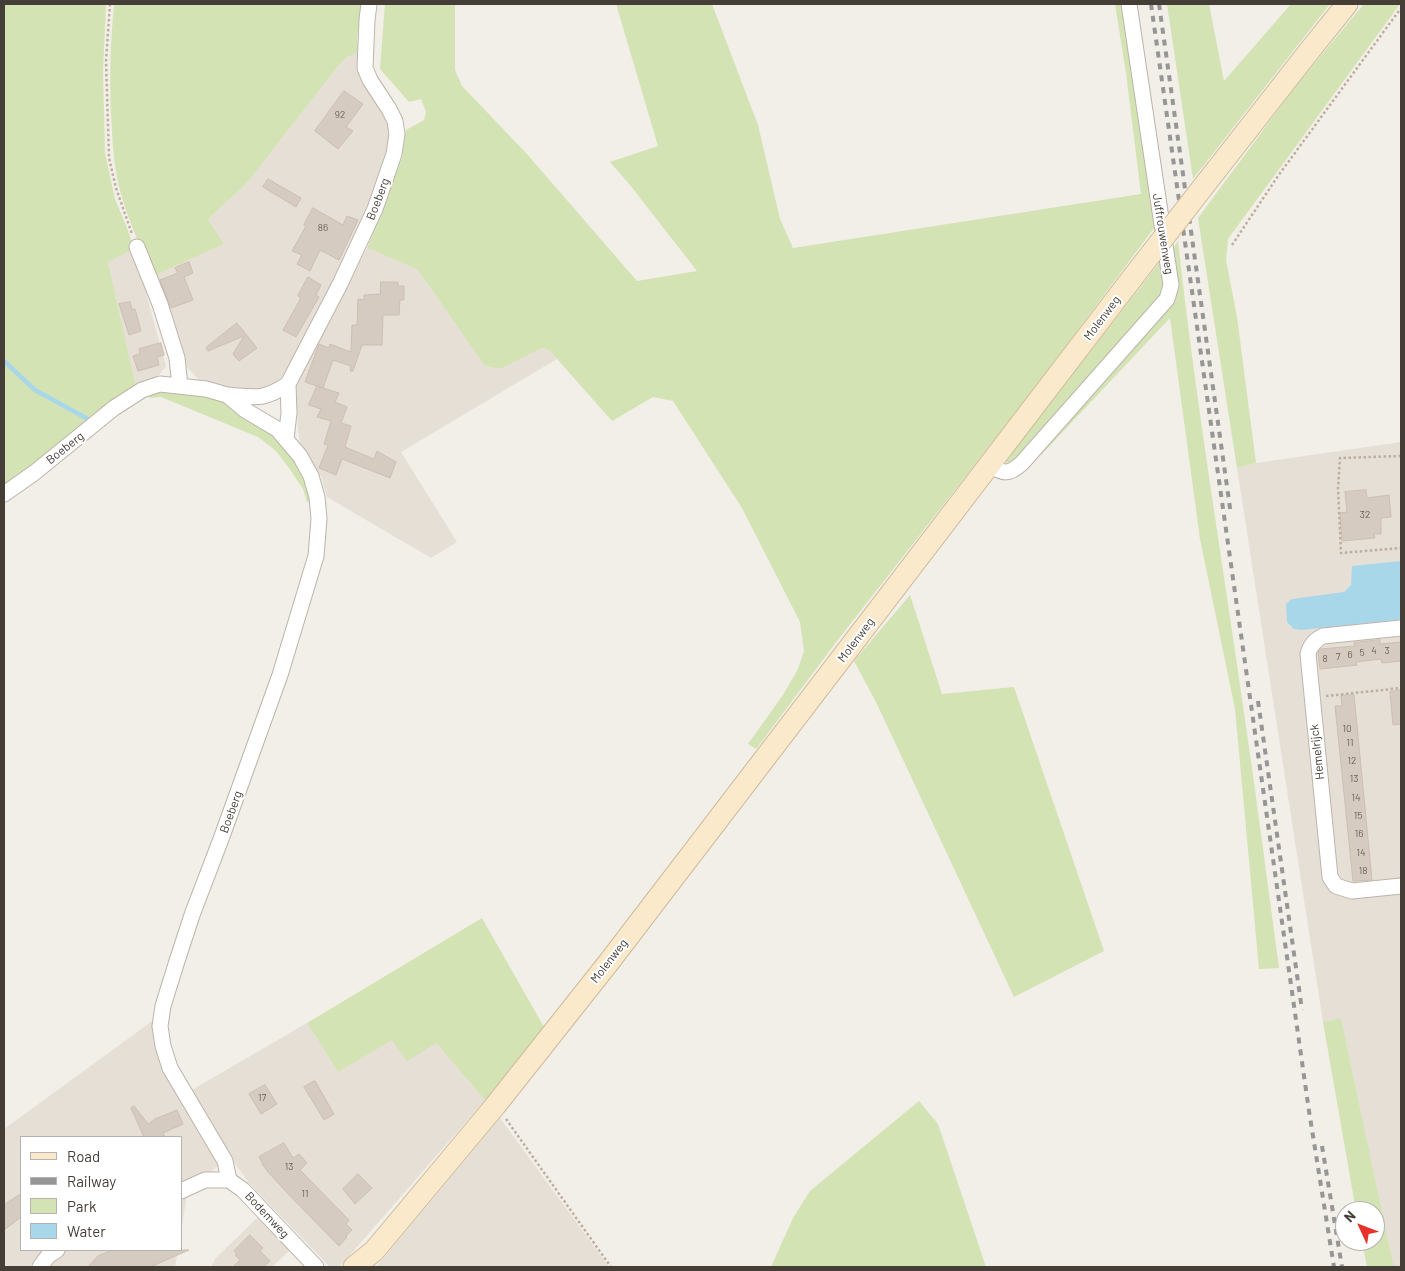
<!DOCTYPE html>
<html>
<head>
<meta charset="utf-8">
<style>
	body { margin:0 }
	#map { position:relative; width:1405px; height:1271px; overflow:hidden; background:#f2eee8; font-family:Barlow,sans-serif }
	canvas { display:block }
	.frame { position:absolute; inset:0; border:5px solid #453e37; pointer-events:none }
	.legend { position:absolute; left:20px; top:1136px; width:162px; height:115px; box-sizing:border-box; background:#fff; border:1px solid #b5b2af; margin:0; padding:6px 9px; list-style:none; font-size:15px; color:#453e37 }
	.legend li { display:flex; align-items:center; gap:10px; height:25px }
	.legend b { width:25px; border:1px solid #b5b2af }
	.north { position:absolute; left:1335px; top:1201px; width:50px; height:50px; box-sizing:border-box; background:#fff; border:1px solid #b5b2af; border-radius:50%; rotate:313deg; font-size:14px; font-weight:700; line-height:20px; text-align:center; color:#453e37 }
	.north::after { content:''; display:block; margin:auto; width:18px; height:22px; background:#e7312a; clip-path:polygon(50% 0,100% 100%,50% 72%,0 100%) }
</style>
</head>
<body>
<div id="map">
<canvas width="1405" height="1271"></canvas>
<div class="frame"></div>
<ul class="legend">
<li><b style="height:6px;background:#fae9ca"></b>Road</li>
<li><b style="height:6px;background:#969696"></b>Railway</li>
<li><b style="height:14px;background:#d3e3b4"></b>Park</li>
<li><b style="height:14px;background:#a9d7ea"></b>Water</li>
</ul>
<div class="north">N</div>
</div>
<script>
const ctx = document.querySelector('canvas').getContext('2d');
ctx.lineJoin = 'round';
function fillPath(path, color) { ctx.fillStyle = color; ctx.fill(path, 'evenodd'); }
function strokePath(path, color, width, dash) { ctx.strokeStyle = color; ctx.lineWidth = width; ctx.lineCap = dash ? 'butt' : 'round'; ctx.setLineDash(dash || []); ctx.stroke(path); }
function drawText(font, color, halo, rows, align = 'center') {
  ctx.font = font + ' Barlow,sans-serif'; ctx.lineWidth = 4; ctx.setLineDash([]); ctx.textBaseline = 'middle'; ctx.strokeStyle = halo; ctx.fillStyle = color; for (const [text, x, y, turn = 0] of rows) {
    ctx.save(); ctx.translate(x, y); ctx.rotate((+turn || 0) * Math.PI / 180); ctx.textAlign = isNaN(turn) ? turn : align; if (halo) ctx.strokeText(text, 0, 0); ctx.fillText(text, 0, 0); ctx.restore();
  }
}
const residential = new Path2D(`
	M358,53l8,26 24,48v18l-8,35 -64,132 -33,61 -9,10 -8,5 -15,2 -51,-7 -18,-19 -31,-88 71,-32 -16,-25 39,-36 91,-117 9,-9z
	M367,248l50,21 68,97 15,3 42,-21 8,3 7,8 -156,93 56,90 -26,16 -104,-61 -6,-21 -18,-22 -3,-11 -2,-13 -2,-47 37,-73z
	M134,249l32,117 -7,9 -23,12 -28,-125z
	M1401,442v181l-88,14 14,244 74,9v377h-7l-53,-249 -18,4 -86,-554 19,-5z
	M1401,633v248l-49,5 -15,-6 -25,-223 9,-15z
	M155,1019l65,145 -8,7 -31,12v-46h-160v113h25l-16,17h-26v-138z
	M307,1023l31,49 54,-33 44,4 49,57 -143,164 -4,3h-8l-81,-84 -23,-32 -36,-60z
	M500,1118l109,149h-233z
	M187,1195l-6,35v-33z
	M258,1217l33,32 -19,18h-61l5,-9z
	M66,1250h112l-3,17h-127z`);
const green = new Path2D(`
	M4,4h102l-3,68 2,81 10,46 12,29 7,21 -26,13 28,125 -93,71 -39,29z
	M114,4h247l-4,33 1,16 -11,4 -9,9 -91,117 -39,36 16,25 -71,32c-11,-27 -24,-53 -32,-82 -6,-21 -8,-42 -9,-64 -3,-42 -2,-84 2,-126z
	M385,4h70v66l7,16 64,67 111,128 60,-10 -67,-86 -20,-23 48,-16 -42,-142h96l46,121 22,94 13,29 348,-54 -15,-121 -11,-69h10l29,224 -121,162 -196,251 -81,108 -8,-5 35,-49 15,-26 6,-18 -4,-29 -58,-114 -69,-107 -20,-4 -41,24 -62,-70 -8,-3 -42,21 -15,-3 -68,-97 -50,-21 35,-90 4,-28 18,-10 2,-8 -5,-13 -12,3 -29,-33z
	M1167,4h42l15,77 67,-77h39l-137,175z
	M1364,4h36l-172,235 -2,21 11,57 19,146 -19,5 -39,-250 100,-135z
	M1178,241c17,156 43,310 65,465 13,87 24,174 36,262l-20,1 -24,-260 -35,-170 -30,-221 -129,137 -4,-4 129,-143 6,-58z
	M1160,262l5,16 -1,15 -147,167 -6,4 -5,-2v-3z
	M175,390l44,9 47,30 11,9 27,35 8,28 -5,1 -4,-13 -14,-21 -13,-17 -18,-14 -97,-40 -12,1 -1,-6z
	M910,595l32,99 72,-7 90,264 -90,46 -137,-293 -23,-43z
	M482,918l62,109 -59,73 -49,-57 -29,18 -15,-21 -54,32 -31,-49z
	M1341,1018l53,249h-27l-5,-26h13v-30h-19l-33,-189z
	M919,1101l19,23 48,143h-215l22,-49 17,-27z`);
const water = new Path2D(`
	M1401,561v58l-4,1 -96,10 -7,-1 -7,-7 -1,-18 6,-5 52,-7 7,-7 1,-19z`);
const stream = new Path2D(`
	M4,361l31,29 53,29`);
const building = new Path2D(`
	M344,91l19,13 -17,23 7,4 -15,18 -23,-18z
	M268,179l33,19 -5,9 -33,-20z
	M313,208l30,17 4,-9 11,4 -19,40 -19,-10 -10,21 -13,-7 5,-9 -10,-4 14,-25 -2,-1z
	M189,262l4,11 -9,4 9,23 -22,8 -11,-28 18,-7 -3,-5z
	M308,277l13,8 -5,10 3,2 -23,40 -13,-7 18,-32 -3,-2z
	M381,282h17v4h6v14h-4l-1,15h-16l-1,30h-20l-9,26h-3l1,-5 -18,-6 -10,28 -18,-6 14,-38 10,4 1,-4 21,8 1,-27h5l1,-26 6,1v-5l16,-1z
	M130,302l2,7h3l6,22 -12,4 -10,-31z
	M237,323l20,25 -18,13 -6,-7 11,-18 -36,15 -2,-3z
	M161,343l3,12 -7,2 2,8 -21,6 -5,-15 7,-2 -1,-5z
	M317,386l22,7 -4,9 12,5 -6,16 10,3 -6,21 29,12 3,-8 19,11 -6,16 -48,-19 -6,16 -17,-7 9,-23 -4,-1 7,-23 -14,-4 4,-8 -12,-4z
	M1366,490l1,8 22,-3 2,22 -10,1v16h-7l1,4 -33,3 -2,-28 7,-1 -2,-20z
	M1380,640v4l21,-2v19l-19,2 -1,-4 -25,3 1,3 -37,4 -2,-17 2,-3 35,-3 -1,-3z
	M1401,690v34l-8,1 -3,-33z
	M1354,695l18,185 -19,1 -18,-175h7l-1,-10z
	M315,1081l19,33 -10,6 -20,-33z
	M265,1085l12,19 -16,10 -12,-20z
	M134,1106l14,18 7,-5 22,-9 6,14 -20,9 2,4h-21l-13,-29z
	M284,1143l9,15 6,-4 8,9 -7,7 49,50 -3,4 6,6 -6,6 1,1 -8,9 -48,-49 -23,-25 -6,-8h1l-4,-7z
	M358,1174l14,14 -17,16 -12,-15z
	M21,1194v23l-17,13v-25z
	M250,1235l13,13 -3,3 10,10 -7,6h-30l7,-7 -5,-5 2,-1 -3,-3z
	M113,1250h76l-39,17h-62l10,-11z`);
const path = new Path2D(`
	M110,4l-4,57 3,97 7,30 16,46
	M1232,245l46,-69 123,-168
	M1401,456l-61,2 -2,31 3,64 60,-5
	M1326,696l75,-8
	M506,1119l105,148`);
const minor = new Path2D(`
	M137,247l23,57 17,54 3,28
	M227,395c28,2 36,6 61,-11
	M286,439l3,-26 -1,-29 52,-100 35,-75 19,-55 3,-20 -2,-13 -6,-12 -19,-29 -5,-12 2,-48 2,-16
	M989,465c14,9 20,10 33,-2l145,-164 4,-14 -42,-281
	M4,494l30,-21 80,-65 28,-18 18,-6 46,5 21,6 18,15 32,19 23,27 11,20 6,21 2,22 -3,37 -36,119 -59,164 -29,76 -15,46 -14,45 -3,20 3,20 7,22 55,93 4,19
	M1401,628l-78,8c-8,4 -13,9 -15,18l22,223 6,9 16,5 49,-5
	M181,1191l24,-11h24l14,10 73,77
	M40,1267l8,-11 9,-6`);
const secondary = new Path2D(`
	M1217,169l93,-119 37,-46
	M354,1267l20,-16 121,-145 114,-144 524,-685`);
const rail = new Path2D(`
	M1151,4l158,1107 25,156
	M1159,4l72,511
	M1258,701l44,309
	M1322,1146l20,121`);
const secondaryBridge = new Path2D(`
	M1133,277l84,-108`);
const numberNames = [
	["92",340,115],
	["86",323,228],
	["32",1365,515],
	["4",1374,651],
	["3",1387,651],
	["5",1362,653],
	["6",1350,655],
	["7",1338,657],
	["8",1325,659],
	["10",1347,729],
	["11",1350,743],
	["12",1352,761],
	["13",1354,779],
	["14",1356,798],
	["15",1358,816],
	["16",1359,834],
	["14",1361,853],
	["18",1363,871],
	["17",262,1098],
	["13",289,1167],
	["11",305,1194]
];
const streetNames = [
	["Boeberg",378,199,-69],
	["Juffrouwenweg",1163,234,81],
	["Molenweg",1102,318,-53],
	["Boeberg",65,448,-38],
	["Molenweg",856,640,-53],
	["Hemelrijck",1317,752,-96],
	["Boeberg",231,812,-70],
	["Molenweg",609,961,-52],
	["Bodemweg",267,1215,47]
];
fillPath(residential, '#e6dfd6');
fillPath(green, '#d3e3b4');
fillPath(water, '#a9d7ea');
strokePath(stream, '#a9d7ea', 4.5);
fillPath(building, '#d6cbc1');
strokePath(building, '#cdbfb2', 1);
strokePath(minor, '#bdb4ab', 17);
strokePath(secondary, '#cebb9b', 23);
strokePath(path, '#bdae9e', 2.5, [2.5, 2.5]);
strokePath(minor, '#fff', 15);
strokePath(secondary, '#fae9ca', 21);
strokePath(rail, '#969696', 4, [6, 6]);
strokePath(secondaryBridge, '#cebb9b', 23, []);
strokePath(secondaryBridge, '#fae9ca', 21);
drawText('10px', '#69615a', null, numberNames);
drawText('12px', '#453e37', '#fff', streetNames);
</script>
</body>
</html>
